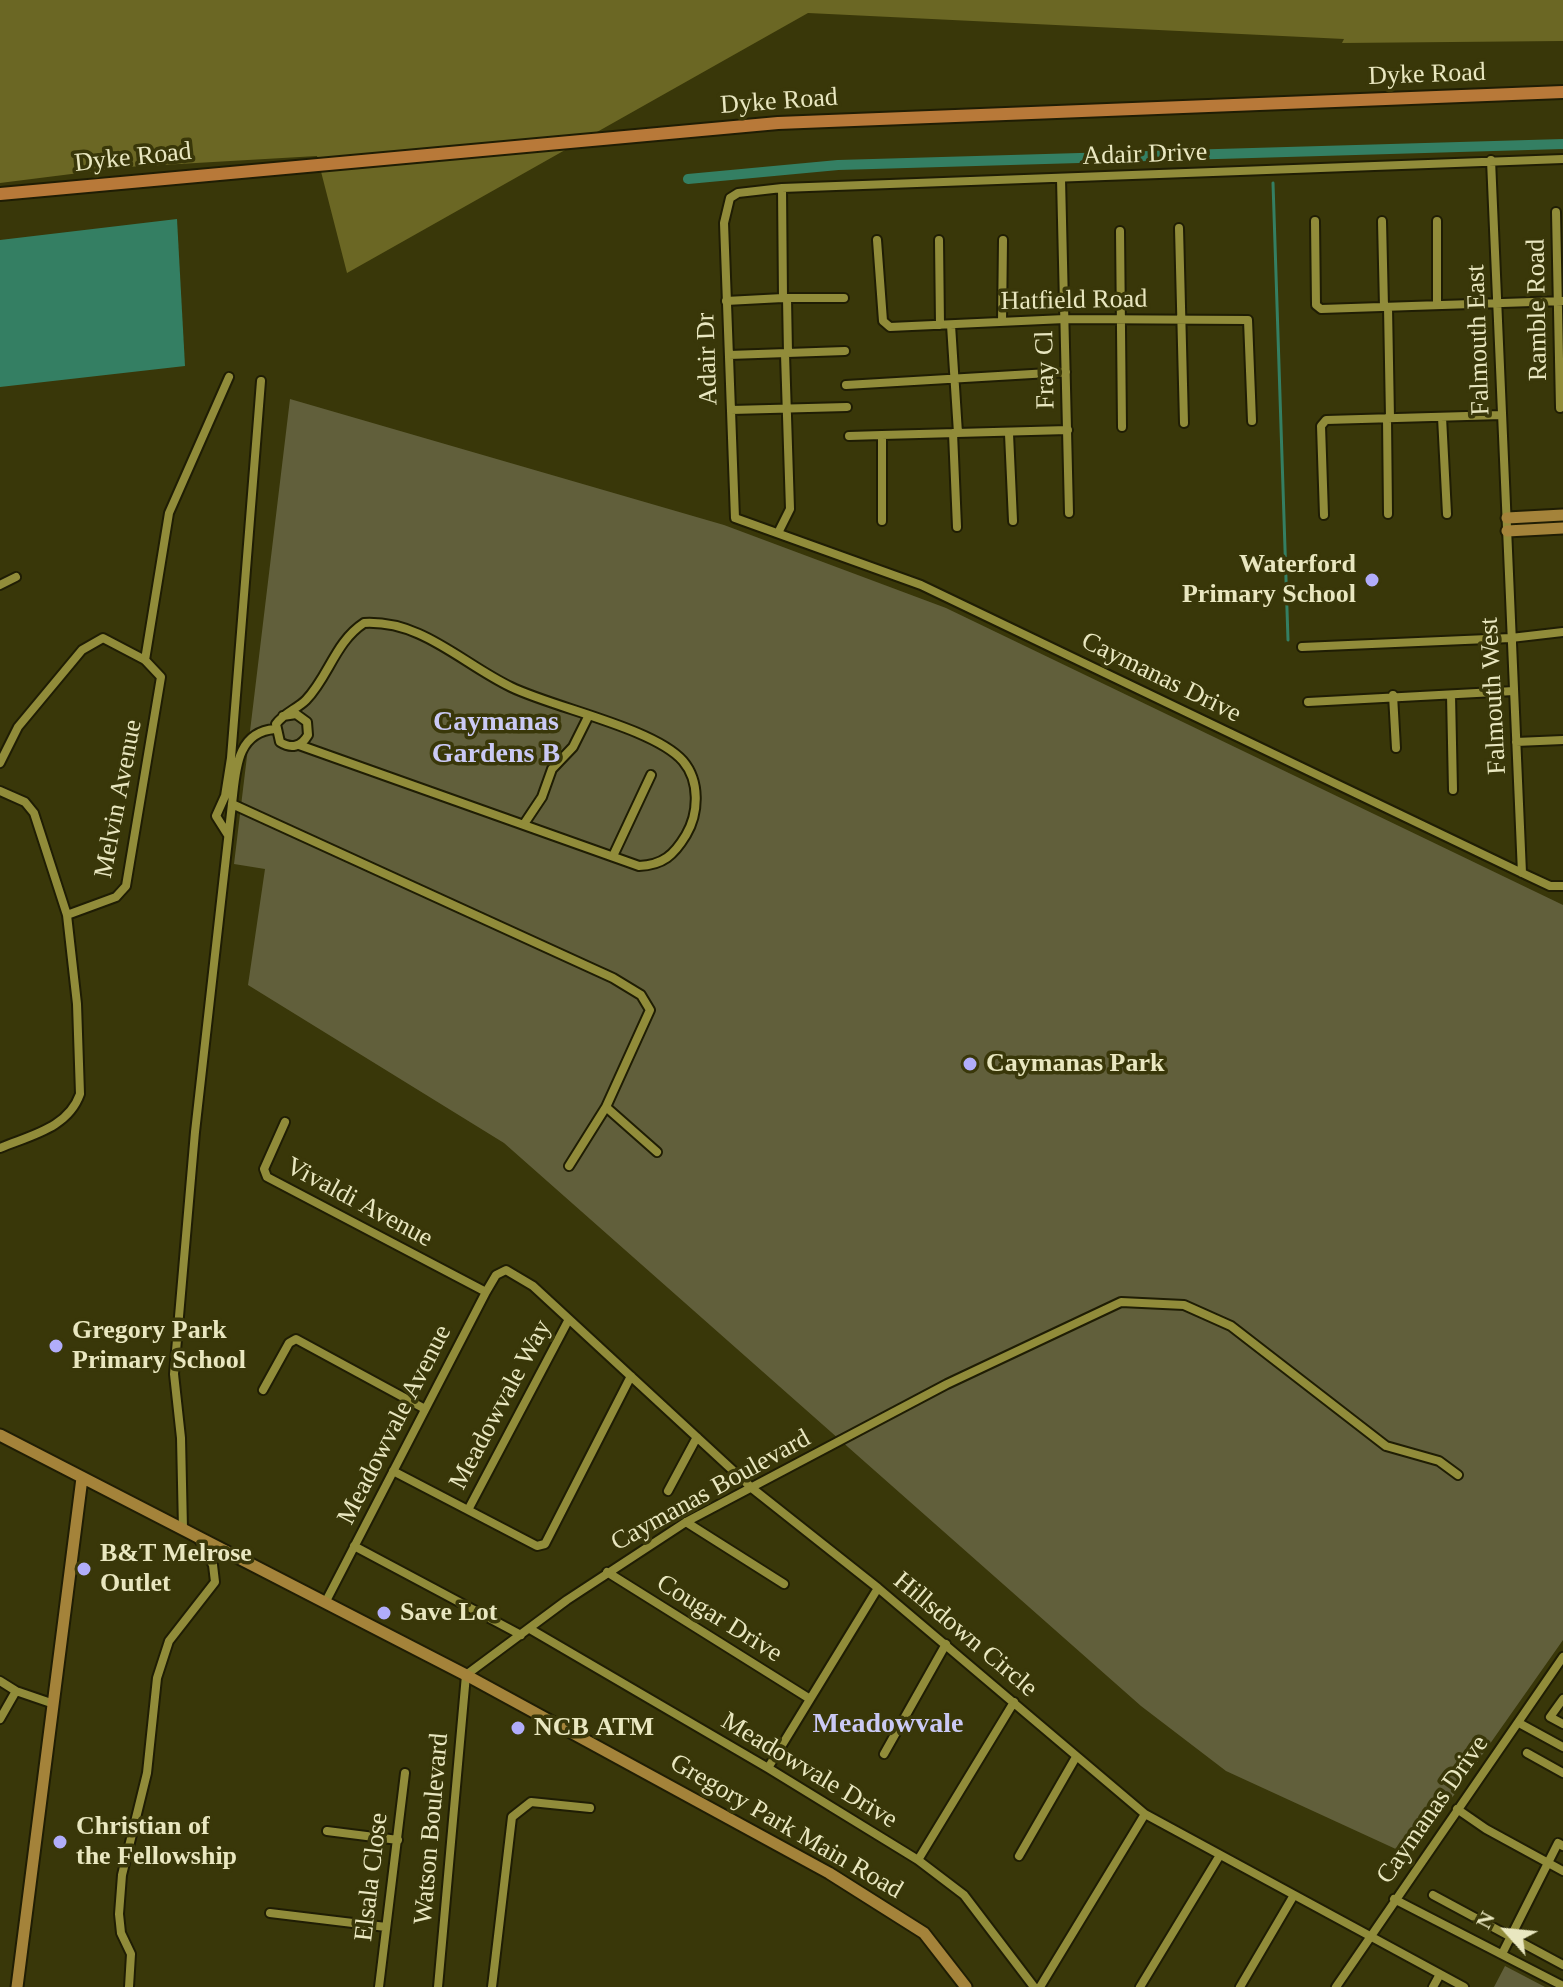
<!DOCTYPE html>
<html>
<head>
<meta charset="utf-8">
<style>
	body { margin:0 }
	#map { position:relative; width:1563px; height:1987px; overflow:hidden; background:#393709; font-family:Georgia,serif }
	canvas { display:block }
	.north { position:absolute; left:1467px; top:1891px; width:80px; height:80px; -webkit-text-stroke:6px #393709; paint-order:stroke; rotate:297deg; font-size:22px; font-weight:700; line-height:32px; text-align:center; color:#e9e7c0 }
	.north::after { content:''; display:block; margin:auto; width:28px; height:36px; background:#e9e7c0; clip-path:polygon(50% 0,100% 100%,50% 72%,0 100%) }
</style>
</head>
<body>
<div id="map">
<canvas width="1563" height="1987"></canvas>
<div class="north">N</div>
</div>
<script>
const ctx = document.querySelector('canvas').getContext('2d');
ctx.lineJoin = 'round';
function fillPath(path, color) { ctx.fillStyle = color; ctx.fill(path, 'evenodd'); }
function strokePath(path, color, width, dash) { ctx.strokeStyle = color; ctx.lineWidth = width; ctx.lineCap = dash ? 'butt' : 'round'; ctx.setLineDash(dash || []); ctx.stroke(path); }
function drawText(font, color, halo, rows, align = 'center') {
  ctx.font = font + ' Georgia,serif'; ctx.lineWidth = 7; ctx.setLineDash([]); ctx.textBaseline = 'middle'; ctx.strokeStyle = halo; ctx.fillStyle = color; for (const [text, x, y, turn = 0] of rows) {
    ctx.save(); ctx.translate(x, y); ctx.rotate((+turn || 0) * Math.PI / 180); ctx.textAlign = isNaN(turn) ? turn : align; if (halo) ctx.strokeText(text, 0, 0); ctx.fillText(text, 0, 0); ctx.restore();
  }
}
const green = new Path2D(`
	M290,399l434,126 222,83 617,297v735l-152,216 -185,-85 -85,-65 -637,-563 -256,-158 17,-116 -31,-5z
	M1505,1966l40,21h-51z`);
const forest = new Path2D(`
	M0,0h1563v41l-221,2 2,-4 -536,-26 -461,260 -30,-117 -190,11 -127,16z`);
const water = new Path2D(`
	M177,219l8,147 -185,21v-147z`);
const stream = new Path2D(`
	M1273,183l15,457`);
const canal = new Path2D(`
	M688,179l150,-14 725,-21`);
const street = new Path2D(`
	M1563,159l-781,29 -44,5 -8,5 -6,25 11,295 186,67 601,288 28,13h13
	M1491,160l31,713
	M1061,179l8,334
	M1556,212l4,196
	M1315,221l1,84 5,4 242,-8
	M1382,221l2,86
	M1437,221v84
	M1179,228l5,195
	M1120,231l2,196
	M877,240l6,81 7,6 175,-8 183,1 4,101
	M939,240l1,85
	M783,298h61
	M787,298l1,55
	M726,301l57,-3 -1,-110
	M1388,307l2,111
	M1002,322l1,-82
	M951,325l7,108
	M729,355l116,-4
	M846,385l220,-13
	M731,410l116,-3
	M1442,417l5,97
	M1387,418l1,96
	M953,433l4,94
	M1009,434l4,87
	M849,436l33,-1
	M1324,515l-3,-89 5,-6 176,-5
	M882,521v-86l186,-5
	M778,533l12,-24 -5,-155
	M0,585l16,-8
	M1302,647l209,-9 52,-6
	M145,660l24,-147 60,-136
	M1393,695l3,53
	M1451,695l2,95
	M1308,702l206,-11
	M283,716l13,-2 11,8 1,13c-7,12 -17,14 -28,7l-4,-18c8,-11 21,-15 30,-24 23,-24 29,-58 58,-77 58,-3 97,40 147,64 43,21 143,41 172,74 17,20 16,52 3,74 -12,20 -23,30 -47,31l-340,-121
	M1516,742l47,-2
	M0,763l18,-36 64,-77 21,-12 42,22 16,17 -35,209 -10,11 -49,18
	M0,791l25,11 9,11 33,102 10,89 3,90c-12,34 -49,41 -80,54
	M232,804l381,174 28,17 9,15 -44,97 51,45
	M524,824l18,-27 10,-28 21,-22 15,-30
	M228,835l-12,-19 9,-20 6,-38 30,-377
	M613,856l38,-81
	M285,1122l-21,47 3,8 219,115
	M569,1166l37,-59
	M263,1390l26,-47 7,-4 129,70
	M393,1471l144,75 8,-2 86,-168
	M668,1491l29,-54
	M468,1510l101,-191
	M686,1522l98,62
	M183,1529l-2,-91 -7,-64 21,-242 37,-328c4,-31 3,-72 43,-75
	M354,1546l167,89
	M607,1572l203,127
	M325,1603l161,-311 10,-17 10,-5 27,16 220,203 125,99 267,226 319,173
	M530,1629l238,139 150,92 46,35 70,92
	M0,1681l16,10 35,12
	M1563,1699l-13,18 13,7
	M0,1719l16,-28
	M1519,1723l44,24
	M1527,1753l36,20
	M884,1754l62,-110
	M768,1768l110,-180
	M1457,1809l29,20 77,42
	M327,1831l71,9
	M1019,1856l57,-99
	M918,1860l96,-158
	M1433,1895l130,70
	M1394,1899l169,87
	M270,1913l116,14
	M1502,1954l56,-111 5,3
	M129,1987l2,-33 -10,-21 -2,-19 3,-39 25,-102 10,-95 12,-37 46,-59 -2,-17 -16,-29
	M379,1987l26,-214
	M438,1987l28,-312 101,-75 119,-78 261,-138 174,-82 63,3 47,21 155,120 53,15 19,14
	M492,1987l20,-170 19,-15 59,6
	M1040,1987l105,-173
	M1140,1987l80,-132
	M1240,1987l54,-92
	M1336,1987l227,-330
	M1433,1987l6,-11`);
const secondary = new Path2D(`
	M1507,518l56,-3
	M1507,531l56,-3
	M0,1435l466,240 363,198 95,60 42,54
	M17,1987l65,-509`);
const primary = new Path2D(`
	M0,194l778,-71 785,-31`);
const markers = [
	[1372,580,8,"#b1adfa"],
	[970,1064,8,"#b1adfa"],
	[56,1346,8,"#b1adfa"],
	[84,1569,8,"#b1adfa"],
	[384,1613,8,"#b1adfa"],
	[518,1728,8,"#b1adfa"],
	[60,1842,8,"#b1adfa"]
];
const streetNames = [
	["Dyke Road",1427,75,-2],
	["Dyke Road",779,102,-4],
	["Adair Drive",1145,155,-2],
	["Dyke Road",133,158,-6],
	["Hatfield Road",1074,301,-1],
	["Ramble Road",1538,310,-91],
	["Falmouth East",1479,340,-92],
	["Adair Dr",708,359,-92],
	["Fray Cl",1046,370,-91],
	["Caymanas Drive",1161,678,26],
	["Falmouth West",1494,696,-93],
	["Melvin Avenue",119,799,-79],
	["Vivaldi Avenue",359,1203,28],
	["Meadowvale Way",501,1405,-62],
	["Meadowvale Avenue",395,1425,-63],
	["Caymanas Boulevard",711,1491,-29],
	["Cougar Drive",719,1619,32],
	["Hillsdown Circle",965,1635,40],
	["Meadowvale Drive",809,1771,31],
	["Caymanas Drive",1433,1810,-55],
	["Gregory Park Main Road",786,1827,30],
	["Watson Boulevard",432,1829,-85],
	["Elsala Close",372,1877,-83]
];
const poiNames = [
	["Waterford",1356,565,"right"],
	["Primary School",1356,595,"right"],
	["Caymanas Park",986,1064],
	["Gregory Park",72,1331],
	["Primary School",72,1361],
	["B&T Melrose",100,1554],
	["Outlet",100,1584],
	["Save Lot",400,1613],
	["NCB ATM",534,1728],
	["Christian of",76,1827],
	["the Fellowship",76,1857]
];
const neighbourhoodNames = [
	["Caymanas",496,723],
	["Gardens B",496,755],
	["Meadowvale",888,1725]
];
fillPath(green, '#615f3b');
fillPath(forest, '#6b6724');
fillPath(water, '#347f63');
strokePath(stream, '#347f63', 3);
strokePath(canal, '#347f63', 10);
strokePath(street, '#1f1d04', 12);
strokePath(secondary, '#1f1d04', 15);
strokePath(primary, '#1f1d04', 16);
strokePath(street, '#918c3a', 8);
strokePath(secondary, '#a4833a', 11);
strokePath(primary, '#b87939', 12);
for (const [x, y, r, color] of markers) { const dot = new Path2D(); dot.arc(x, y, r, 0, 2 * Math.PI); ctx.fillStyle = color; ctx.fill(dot); strokePath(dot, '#393709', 3); }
drawText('26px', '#e9e7c0', '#393709', streetNames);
drawText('bold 26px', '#e9e7c0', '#393709', poiNames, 'left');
drawText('bold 28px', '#cac9f5', '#393709', neighbourhoodNames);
</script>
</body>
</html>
